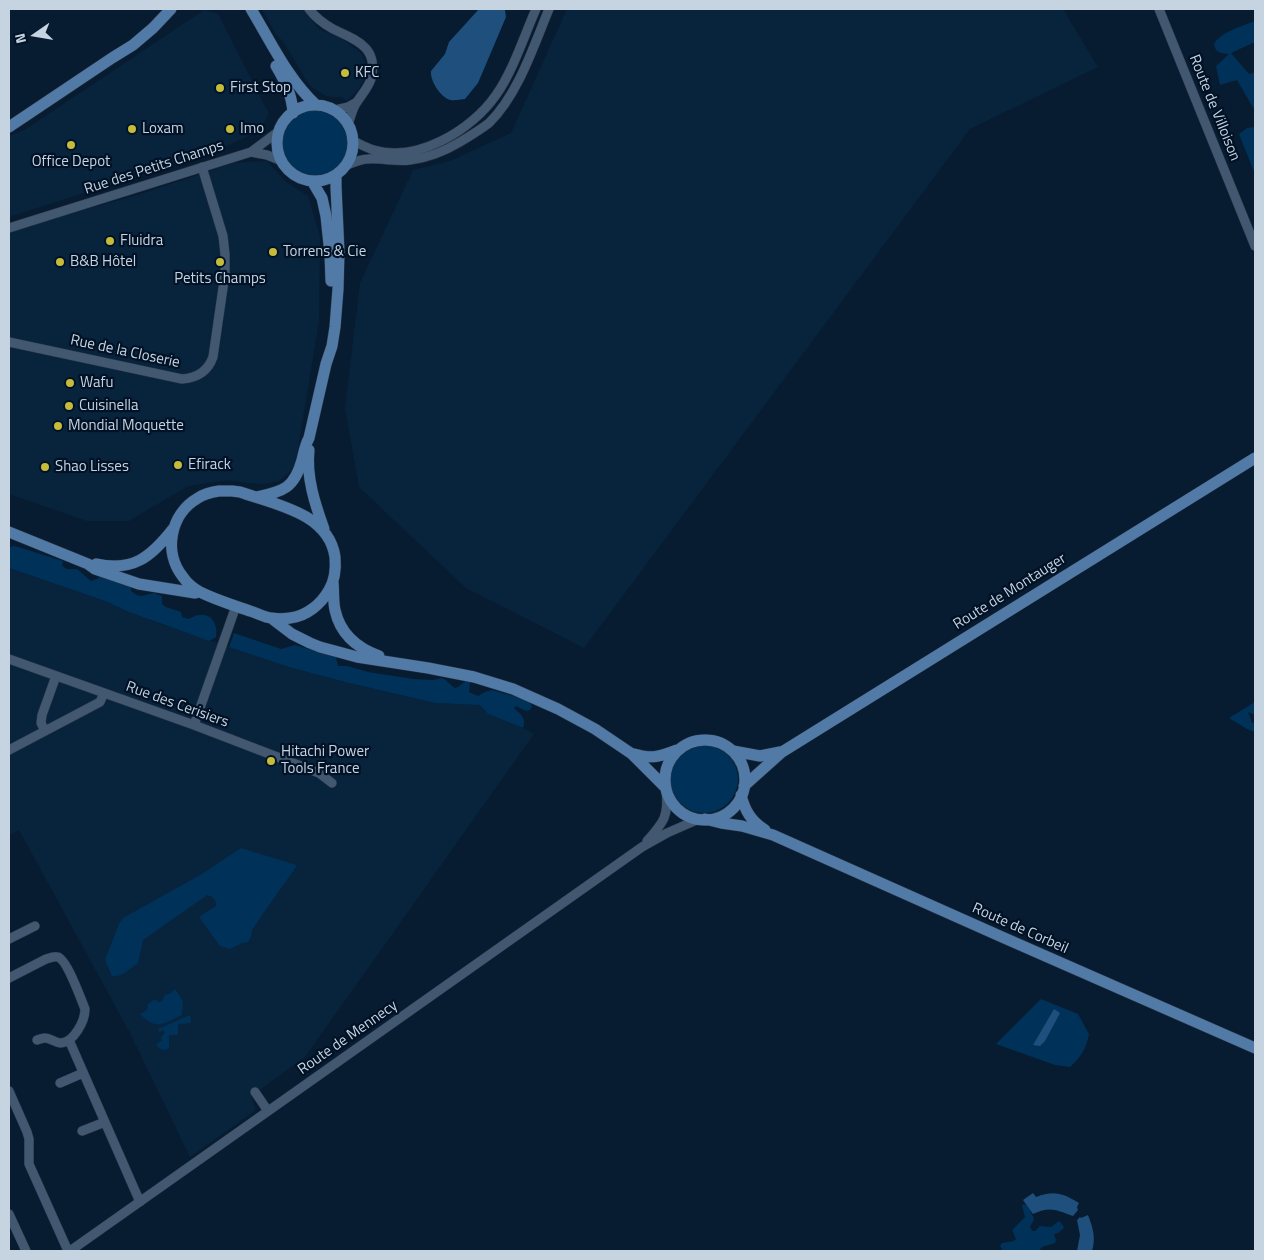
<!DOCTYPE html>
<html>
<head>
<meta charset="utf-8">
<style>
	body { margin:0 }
	#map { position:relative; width:1264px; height:1260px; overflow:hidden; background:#071c30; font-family:"Titillium Web",sans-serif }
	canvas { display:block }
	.frame { position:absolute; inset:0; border:10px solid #c6d3e1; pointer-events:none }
	.north { position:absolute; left:10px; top:10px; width:50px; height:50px; -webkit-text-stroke:4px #011226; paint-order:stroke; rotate:257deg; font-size:14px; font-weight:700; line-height:20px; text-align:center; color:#c6d3e1 }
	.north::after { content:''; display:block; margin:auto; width:18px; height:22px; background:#c6d3e1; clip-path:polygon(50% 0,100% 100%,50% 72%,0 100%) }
</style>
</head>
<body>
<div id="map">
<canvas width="1264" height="1260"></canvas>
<div class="frame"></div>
<div class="north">N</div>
</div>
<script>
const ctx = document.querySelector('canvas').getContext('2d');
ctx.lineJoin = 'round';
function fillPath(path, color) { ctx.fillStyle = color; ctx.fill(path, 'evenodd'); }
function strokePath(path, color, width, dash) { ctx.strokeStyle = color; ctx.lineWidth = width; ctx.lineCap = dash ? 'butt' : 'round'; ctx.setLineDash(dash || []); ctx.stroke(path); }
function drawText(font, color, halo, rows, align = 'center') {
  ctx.font = font + ' "Titillium Web",sans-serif'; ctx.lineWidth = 4.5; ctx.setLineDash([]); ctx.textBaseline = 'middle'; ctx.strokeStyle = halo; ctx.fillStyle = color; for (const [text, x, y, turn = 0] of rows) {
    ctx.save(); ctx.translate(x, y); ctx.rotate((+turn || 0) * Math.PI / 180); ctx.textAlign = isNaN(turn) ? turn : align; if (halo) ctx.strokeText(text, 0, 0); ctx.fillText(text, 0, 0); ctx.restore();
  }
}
const built = new Path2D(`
	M262,9h42l2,4 14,17 21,8 21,16 4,10 -1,14 -7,12 -11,11 -5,-4h-9l-7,-1 -13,-8 -5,-5 -25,-42 -7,-6z
	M567,9h496l35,58 -128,62 -386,519 -118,-60 -107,-101 -14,-79 15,-125 53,-113 37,-9 61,-28z
	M204,10l14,4 51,100 -10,17 -41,19 -209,67v-81l17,-7z
	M267,161l19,21 22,14 12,40 -1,85 -24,146 -16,14 -15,3 -16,-1 -20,-3 -40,6 -59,35h-42l-78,-27v-263l132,-37 93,-31z
	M9,568l96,33 24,11 37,14 123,41 56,15 90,21 45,2 8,9 35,14 11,6 -229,323 -54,39 5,14 -66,47 -60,-124 -111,-203 -10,5z`);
const green = new Path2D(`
	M1255,21v21l-24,11 18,21 6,-2v39l-18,-31 -17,5 -4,-19 13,-12 -8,-1 -5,-3 -2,-6c7,-12 28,-18 41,-23z
	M282 143a33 33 0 1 1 66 0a33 33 0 1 1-66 0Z
	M1255,127v47l-16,-40 8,-6z
	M13,546l5,1 45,14 -1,5 5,3h10l14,12 6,-2 5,-4 29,11v5c10,8 12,4 23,2l8,3v8l4,3 15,5 1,5 6,2c3,-1 8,-4 11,-4 14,-2 19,11 17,22l-7,4 -80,-29 -24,-11 -96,-33v-20z
	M234,633l47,16 14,-4 41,12 2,9h9l21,6 45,7 20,1 9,-2c5,2 8,7 13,10 5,-1 7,-5 12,-8l3,3 -1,9 9,4 7,-4 7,-2 32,9 6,4 2,4 -2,3 -4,1 -10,-5 -2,2c6,6 13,10 9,20l-35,-14 -8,-9 -45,-2 -90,-21 -56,-15 -60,-20z
	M1255,702v13l-7,-3 4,11h3v9l-8,-3 -18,-11z
	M670 779a34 34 0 1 1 68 0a34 34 0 1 1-68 0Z
	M241,848l55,17v2l-32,45 -12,18 -1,7 -3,5 -6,1 -12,6 -10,-3 -21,-29 17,-11c1,-6 -4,-10 -9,-11l-64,45 -5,23c-8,5 -16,15 -26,13l-7,-16 14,-36 4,-6 79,-44z
	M175,989l8,12 -1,14c-20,9 -25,16 -42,-1l6,-3 2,-4 -1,-2 8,-6 3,3h3l4,-7 6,-2z
	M1041,999l37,15 11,20c-3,15 -8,23 -19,33l-15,-2 -59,-21z
	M190,1015l1,8 -13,1v11h-9v13c-5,3 -10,2 -13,-4l6,-3 -1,-4 4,-4 -2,-3 -4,2 -1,-3z
	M1023,1204l4,1 7,13 -1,4 -3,4 2,5h3l5,-5 11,1 8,-6 3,3 2,4 -6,5 -4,1 2,6 -1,3 -13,4 -2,2 2,2h-40v-2l-2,-3 2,-3 12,-2 2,-2 -4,-9 13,-13 -3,-11z`);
const water = new Path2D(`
	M479,9h20l6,1 1,7 -28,66 -13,16c-5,0 -12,3 -17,0 -9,-4 -18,-19 -17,-28l14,-17 4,-12z
	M1054,1009l6,4 -15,28 -5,5 -7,-1z
	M1033,1193l3,4c18,-7 27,-4 43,6l-2,4 1,3 -5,6c-17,-6 -23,-10 -40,-2l-10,-14z
	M1088,1215c5,13 8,23 4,36h-15l3,-16 -3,-15 3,-3 1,1z`);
const minor = new Path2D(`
	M309,9c6,8 15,15 24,20 23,11 46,18 38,50 -3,9 -9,15 -14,23 -5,7 -6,15 -9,22
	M1159,9l96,237
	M335,110l13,-3 9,-5
	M353,141c7,3 14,7 21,9 43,13 98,-20 122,-55 17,-24 28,-59 40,-86
	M251,152l16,3 15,6
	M347,165c7,-3 14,-6 21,-6 14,-1 28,3 42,1 18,-2 35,-9 50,-18 10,-6 20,-12 29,-19 29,-28 45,-78 60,-114
	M9,228l242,-76 28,-21
	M9,342l173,37c15,-1 26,-8 31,-22l12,-83v-20l-2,-18 -21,-69
	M9,659l185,66 125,48 13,10
	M194,725l42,-119
	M45,731l-4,-8 1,-8 14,-39
	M9,750l91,-48 4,-9
	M647,841c17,-19 22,-25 19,-51
	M9,939l26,-13
	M9,978l37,-19c3,-1 8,-3 12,-2 9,3 23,42 27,52 0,12 -11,33 -24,34 -5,0 -11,-5 -16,-5 -2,0 -5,1 -8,2
	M69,1040l71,162
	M60,1083l23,-10
	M9,1091l18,41 2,7v25l39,87
	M255,1092l13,19
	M82,1131l23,-9
	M9,1214l17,37
	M70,1251l572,-404 25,-14 32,-14`);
const major = new Path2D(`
	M251,9c20,33 37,70 65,96
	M276,66c9,15 16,29 17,47
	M277 143a38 38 0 1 1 76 0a38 38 0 1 1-76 0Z
	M9,127l103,-69 21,-13 20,-17 18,-19
	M312,181l10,17 4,18 4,38 1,27
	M309,450c-3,27 6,54 15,79
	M219,491h13l8,1c34,12 89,21 95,65 1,11 0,23 -6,33 -8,14 -22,26 -39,28 -6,1 -13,1 -19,0 -7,-1 -14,-5 -21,-7 -17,-6 -34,-11 -50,-19 -7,-4 -13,-9 -17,-15 -20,-25 -13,-63 15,-79 6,-4 14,-6 21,-7z
	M257,497c26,-6 37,-8 45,-37 2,-8 3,-15 7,-22l17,-74 6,-18 3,-19 3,-38 1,-37 -3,-65v-12
	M9,532l79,32 7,5 44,15 56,9 3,-1
	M96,564c37,8 55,-7 77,-35
	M333,582c1,10 0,19 2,28 5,23 22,38 44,46
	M271,618l21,16 18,9 10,4 37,10 71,11 46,9 39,12 45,20 37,20 37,25 34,34
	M665 780a40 40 0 1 1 80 0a40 40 0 1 1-80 0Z
	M733,751l27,5 20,-4
	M634,754c18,5 25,3 43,-4
	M744,786l38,-34 473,-294
	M741,795c4,16 10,26 24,35
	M705,819l16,4 21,3 31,9 229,102 253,111`);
const markers = [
	[345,73,5,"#c6bc3c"],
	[220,88,5,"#c6bc3c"],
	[132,129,5,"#c6bc3c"],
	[230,129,5,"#c6bc3c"],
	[71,145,5,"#c6bc3c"],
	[110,241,5,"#c6bc3c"],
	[273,252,5,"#c6bc3c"],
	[60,262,5,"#c6bc3c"],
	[220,262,5,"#c6bc3c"],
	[70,383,5,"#c6bc3c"],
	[69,406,5,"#c6bc3c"],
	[58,426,5,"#c6bc3c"],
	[178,465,5,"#c6bc3c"],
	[45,467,5,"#c6bc3c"],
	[271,761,5,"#c6bc3c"]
];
const poiNames = [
	["KFC",355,73],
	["First Stop",230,88],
	["Loxam",142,129],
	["Imo",240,129],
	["Office Depot",71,162,"center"],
	["Fluidra",120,241],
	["Torrens & Cie",283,252],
	["B&B Hôtel",70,262],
	["Petits Champs",220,279,"center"],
	["Wafu",80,383],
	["Cuisinella",79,406],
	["Mondial Moquette",68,426],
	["Efirack",188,465],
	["Shao Lisses",55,467],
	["Hitachi Power",281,752],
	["Tools France",281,769]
];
const streetNames = [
	["Route de Villoison",1214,108,68],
	["Rue des Petits Champs",154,168,-18],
	["Rue de la Closerie",125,352,12],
	["Route de Montauger",1010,592,-32],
	["Rue des Cerisiers",177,705,20],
	["Route de Corbeil",1020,929,24],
	["Route de Mennecy",348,1038,-35]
];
fillPath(built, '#08243d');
fillPath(green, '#003159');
fillPath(water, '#1e4f7d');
strokePath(minor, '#2c3343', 10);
strokePath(major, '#2c3343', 12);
strokePath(minor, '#415870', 9);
strokePath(major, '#517ba6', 11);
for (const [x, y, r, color] of markers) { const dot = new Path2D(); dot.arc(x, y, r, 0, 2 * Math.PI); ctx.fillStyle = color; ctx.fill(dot); strokePath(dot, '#011226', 2); }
drawText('15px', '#c6d3e1', '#011226', poiNames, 'left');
drawText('15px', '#c6d3e1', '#011226', streetNames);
</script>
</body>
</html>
